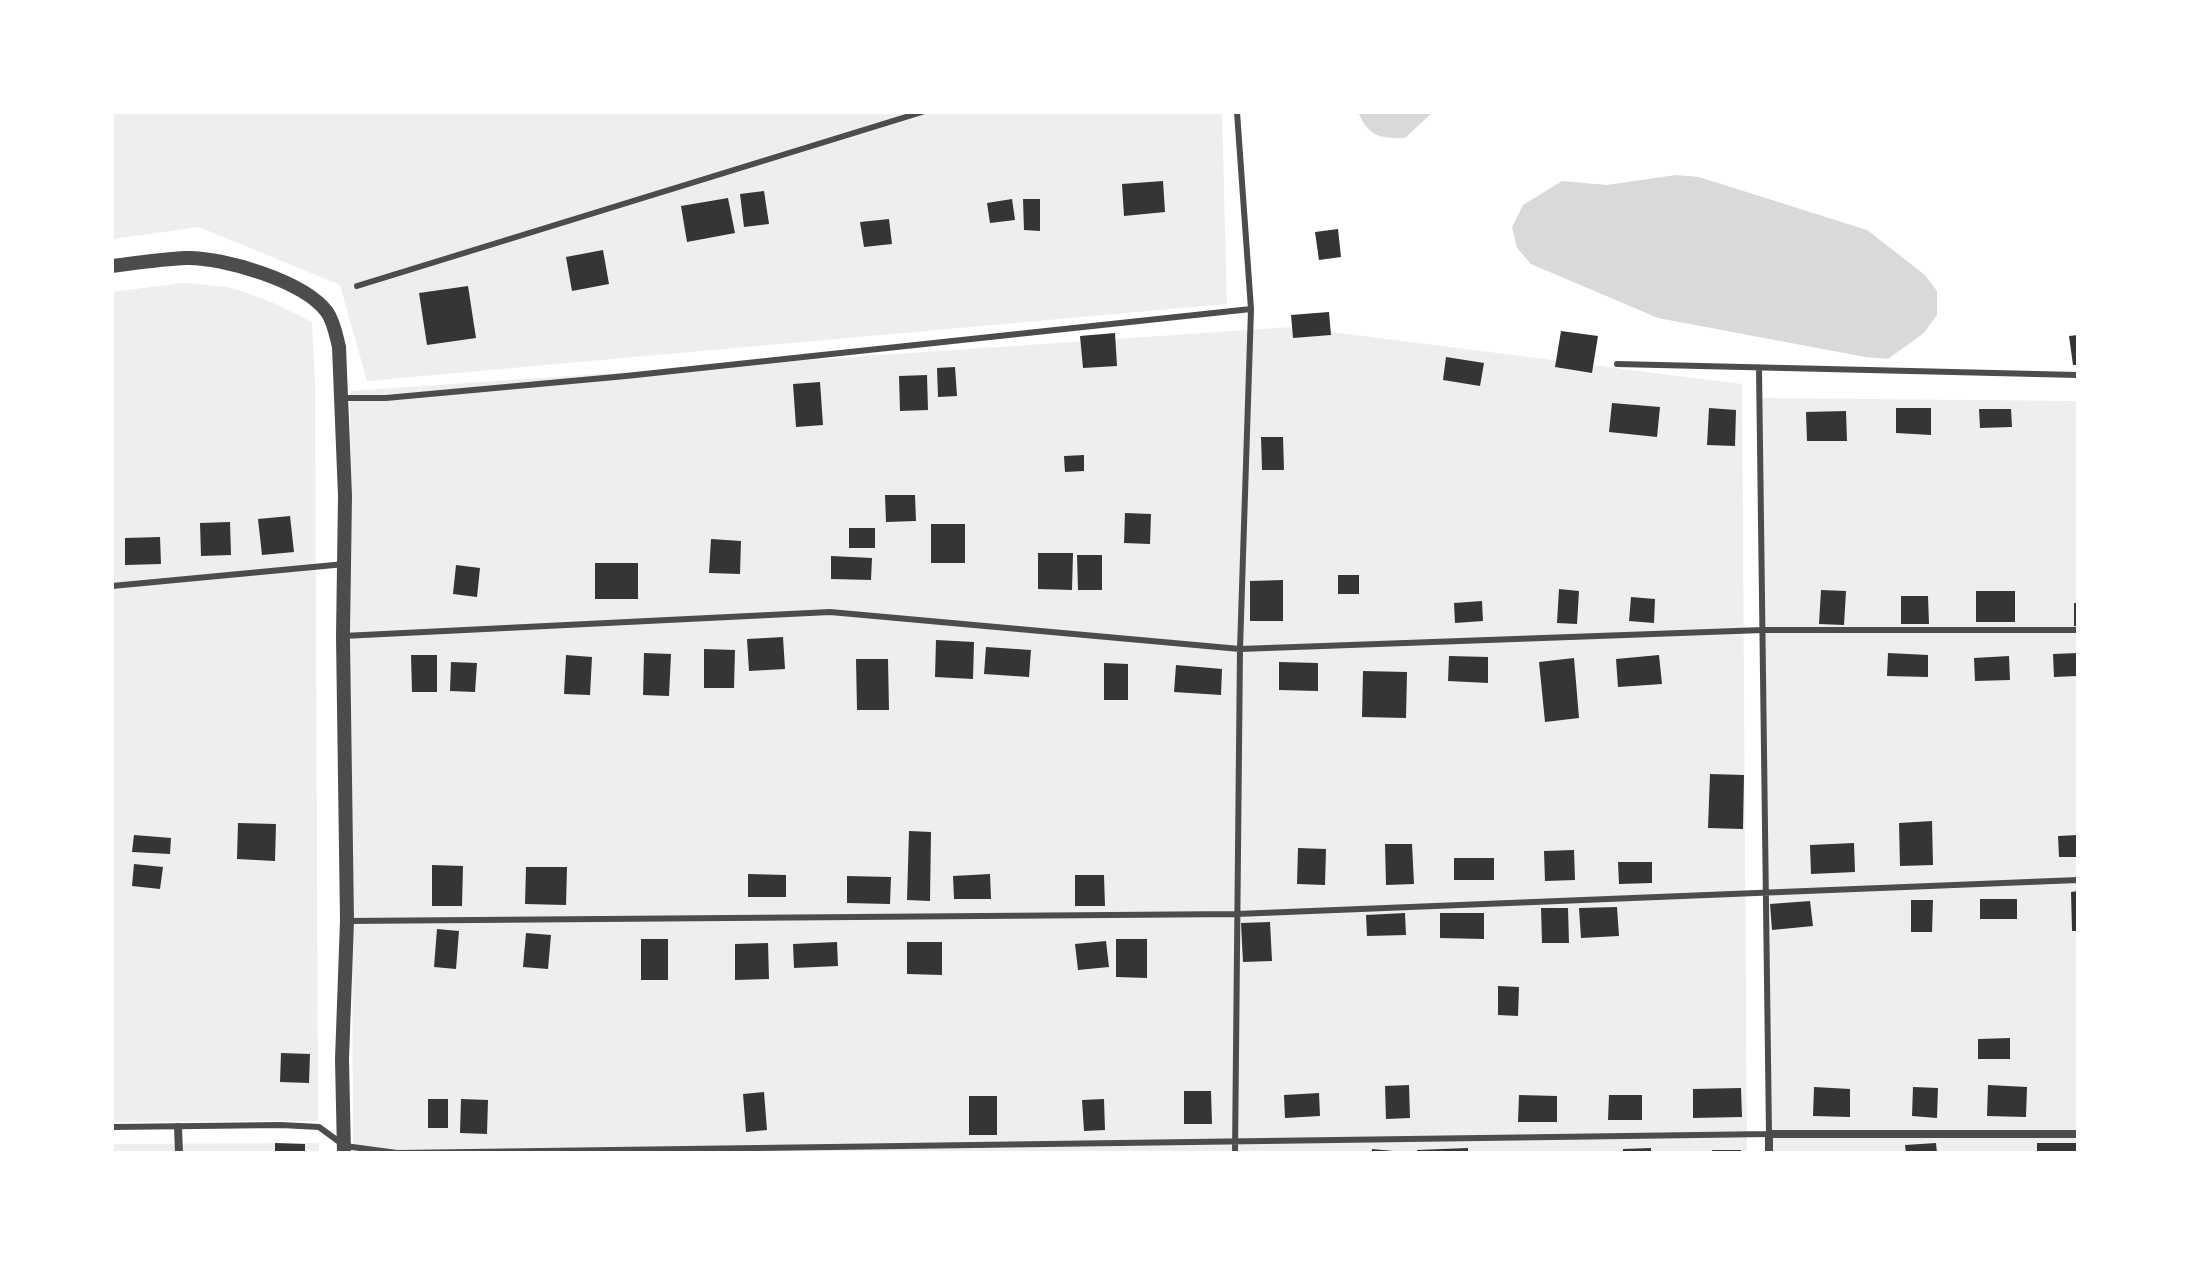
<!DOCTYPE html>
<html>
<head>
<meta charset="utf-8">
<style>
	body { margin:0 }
	#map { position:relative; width:2190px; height:1265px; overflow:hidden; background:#fff; font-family:"Work Sans",sans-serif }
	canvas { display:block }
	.frame { position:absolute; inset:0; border:114px solid #fff; pointer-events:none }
</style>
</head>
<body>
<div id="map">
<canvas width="2190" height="1265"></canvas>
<div class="frame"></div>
</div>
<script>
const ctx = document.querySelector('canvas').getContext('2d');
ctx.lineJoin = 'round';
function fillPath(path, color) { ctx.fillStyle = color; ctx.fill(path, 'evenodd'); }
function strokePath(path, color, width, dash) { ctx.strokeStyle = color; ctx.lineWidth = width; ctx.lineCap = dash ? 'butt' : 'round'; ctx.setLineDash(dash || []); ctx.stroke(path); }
const green = new Path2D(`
	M112,112h1110l5,192 -860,77 -27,-96 -141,-58 -87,12z
	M183,283l46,4 38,13 45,22 3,61 3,738 -206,1v-830z
	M1292,327l450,57 5,769h-1394l-3,-762z
	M1762,398l316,3v752h-309z
	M319,1143v10h-207v-9z`);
const water = new Path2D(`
	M1358,112h75l-28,26c-25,1 -37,-2 -47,-26z
	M1676,175l23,2 168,53 58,45 12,16v24l-13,18 -36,26 -23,-2 -207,-39 -127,-54 -14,-16 -5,-21 11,-22 39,-24 45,4z`);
const building = new Path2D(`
	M1163,181l2,31 -41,4 -2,-32z
	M764,191l5,33 -25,3 -4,-33z
	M728,198l7,35 -48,9 -6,-36z
	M1012,199l3,21 -25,3 -3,-20z
	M1023,199h17v32l-16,-1z
	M889,219l3,25 -28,3 -4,-25z
	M1338,229l3,28 -22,3 -4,-28z
	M603,250l6,34 -37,7 -6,-34z
	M468,286l8,52 -49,7 -8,-52z
	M1329,312l2,23 -38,3 -2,-23z
	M1561,331l37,5 -6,37 -37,-6z
	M1115,333l2,33 -34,2 -3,-32z
	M2078,335v30h-5l-4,-29z
	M1446,357l38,6 -4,23 -37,-6z
	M955,367l2,29 -19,1 -1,-29z
	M927,375l1,35 -28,1 -1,-35z
	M820,382l3,43 -27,2 -3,-43z
	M1612,403l48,4 -3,30 -48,-5z
	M1709,408l27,2 -1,36 -28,-1z
	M1896,408h35v27l-35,-2z
	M1979,409h32l1,18 -32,1z
	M1846,411l1,30h-40l-1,-29z
	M1261,437h22l1,33h-22z
	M1084,455v16l-19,1 -1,-16z
	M885,495h30l1,26 -30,1z
	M1125,513l26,1 -1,30 -26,-1z
	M290,516l4,36 -32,3 -4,-36z
	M230,522l1,33 -30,1 -1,-33z
	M931,524h34v39h-34z
	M849,528h26v20h-26z
	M160,537l1,27 -36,1v-27z
	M711,539l30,2 -1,33 -31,-1z
	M1038,553h35l-1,37 -34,-1z
	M1077,555h25v35h-24z
	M831,556l41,2 -1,22 -40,-1z
	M595,563h43v36h-43z
	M456,565l24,3 -3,29 -24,-3z
	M1338,575h21v19h-21z
	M1283,580v41h-33v-40z
	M1559,589l20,2 -2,33 -20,-1z
	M1821,590l25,1 -2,34 -25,-1z
	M1976,591h39v31h-39z
	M1901,596h27l1,28h-28z
	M1631,597l24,2 -1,24 -25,-2z
	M1482,601l1,20 -28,2 -1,-20z
	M2074,603h4v23h-4z
	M783,637l2,32 -36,2 -2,-32z
	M936,640l38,2 -1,37 -38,-2z
	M986,647l45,3 -2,27 -45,-3z
	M704,649l31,1 -1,38h-30z
	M644,653l27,1 -2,42 -26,-1z
	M1888,653l40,2v22l-41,-1z
	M2078,653v23l-24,1 -1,-23z
	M411,655h26v37h-25z
	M566,655l26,2 -2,38 -26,-1z
	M1659,655l3,29 -44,3 -2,-28z
	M1449,656l39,1v26l-40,-2z
	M2009,656l1,24 -35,1 -1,-23z
	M1574,658l5,60 -34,4 -6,-60z
	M856,659h32l1,51h-32z
	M451,662l26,1 -2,29 -25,-1z
	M1279,662l39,1v28l-39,-1z
	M1104,663l24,1v36h-24z
	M1176,665l46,4 -1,26 -47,-3z
	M1363,671l44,1 -1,46 -44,-1z
	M1710,774l34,1 -1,54 -35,-1z
	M1932,821l1,44 -33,1 -1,-43z
	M238,823l38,1 -1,37 -38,-2z
	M909,831l22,1 -1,69 -23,-1z
	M134,835l37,3 -1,16 -38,-2z
	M2078,835v22h-19l-1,-21z
	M1854,843l1,29 -44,2 -1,-29z
	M1385,844h27l2,40 -28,1z
	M1298,848l28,1 -1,36 -28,-1z
	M1574,850l1,30 -30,1 -1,-30z
	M1454,858h40v22h-40z
	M1618,862h34v21l-33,1z
	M134,864l29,3 -3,22 -28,-3z
	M432,865l31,1 -1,40h-30z
	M526,867h41l-1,38 -41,-1z
	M748,874l38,1v22h-38z
	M990,874l1,25h-37l-1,-23z
	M1075,875h29l1,31h-30z
	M847,876l44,1 -1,27 -43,-1z
	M2078,891v40h-6l-1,-39z
	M1980,899h37v20h-37z
	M1911,900h22l-1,32h-21z
	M1810,901l3,25 -41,4 -2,-26z
	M1617,907l2,29 -38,2 -2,-30z
	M1541,908h27l1,35h-27z
	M1405,913l1,22 -39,1 -1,-21z
	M1440,913h44v26l-44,-1z
	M1270,922l2,39 -29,1 -2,-39z
	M437,929l22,2 -3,38 -22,-2z
	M526,933l25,2 -3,34 -25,-2z
	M641,939h27v41h-27z
	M1116,939h31v39l-31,-1z
	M1106,941l3,26 -31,3 -3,-26z
	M837,942l1,24 -44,2 -1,-24z
	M907,942h35v33l-35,-1z
	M768,943l1,36 -34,1v-36z
	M1498,986l21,1 -1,29 -20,-1z
	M2010,1038v21h-32v-20z
	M281,1053l29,1 -1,29 -29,-1z
	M1409,1085l1,33 -24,1 -1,-33z
	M1988,1085l39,2 -1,30 -39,-1z
	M1814,1087l36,2v28l-37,-1z
	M1913,1087l25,1 -1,30 -25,-2z
	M1741,1088l1,29 -49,1v-29z
	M1184,1091h27l1,33h-28z
	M764,1092l3,38 -21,2 -3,-38z
	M1319,1093l1,23 -35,2 -1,-23z
	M1519,1095l38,1v26h-39z
	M1609,1095h33v25h-34z
	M969,1096h28v39h-28z
	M428,1099h20v29h-20z
	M461,1099l27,1 -1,34 -27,-1z
	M1104,1099l1,31 -21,1 -2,-31z
	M275,1143l30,1v9h-30z
	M1936,1143l1,10h-31l-1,-8z
	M2037,1143h41v10h-41z
	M1468,1148v5h-51v-3z
	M1651,1148v5h-28v-4z
	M1372,1149l22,2v2h-22z
	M1712,1150h29v3h-28z`);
const service = new Path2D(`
	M357,286l565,-174
	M1617,364l461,11
	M342,398h44l240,-22 625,-67
	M112,586l233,-22
	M343,636l487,-24 410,37 523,-19h315
	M347,921l890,-7 841,-34
	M112,1127l169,-2 38,2 26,19 52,7 1372,-19 -10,-766
	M1235,1153l5,-504 11,-340 -14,-197`);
const minor = new Path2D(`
	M178,1127l1,26
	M1769,1153v-19h309`);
const tertiary = new Path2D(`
	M112,266c24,-3 49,-7 74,-8 37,-1 118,23 141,54 7,10 9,23 12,35l6,149 -2,140 4,285 -5,138 2,94`);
fillPath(green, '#eee');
fillPath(water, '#d9d9d9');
fillPath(building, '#353535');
strokePath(service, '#4c4c4c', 6);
strokePath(minor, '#4c4c4c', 8);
strokePath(tertiary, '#4c4c4c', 14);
</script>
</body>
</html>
